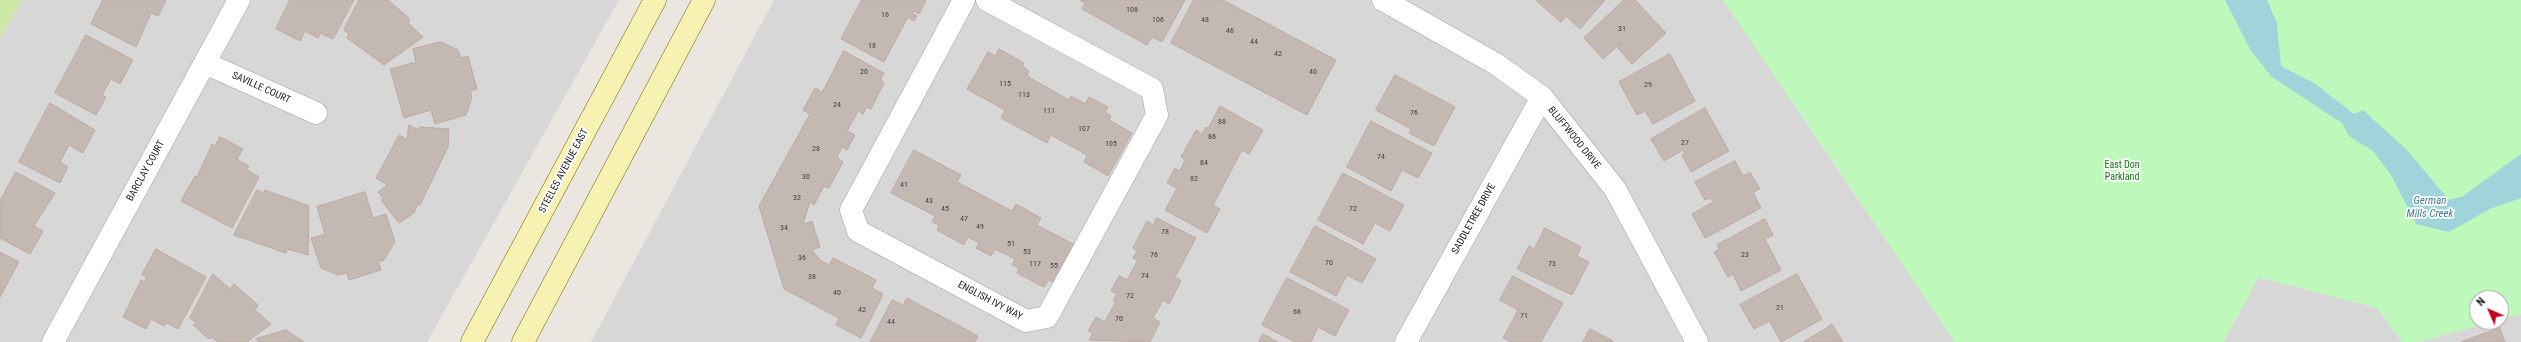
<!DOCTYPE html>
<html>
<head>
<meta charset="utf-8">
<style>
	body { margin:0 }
	#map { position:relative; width:2521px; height:342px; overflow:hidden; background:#ece6e0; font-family:"Roboto Condensed",sans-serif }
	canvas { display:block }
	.north { position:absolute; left:2469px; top:290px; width:40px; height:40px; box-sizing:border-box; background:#fff; border:1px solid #a3a3a3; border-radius:50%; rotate:315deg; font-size:11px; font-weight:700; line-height:16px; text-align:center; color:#1a1a1a }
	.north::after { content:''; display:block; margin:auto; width:14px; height:18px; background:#c3021c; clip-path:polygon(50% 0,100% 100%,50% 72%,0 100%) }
</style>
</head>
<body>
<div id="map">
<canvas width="2521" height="342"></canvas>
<div class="north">N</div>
</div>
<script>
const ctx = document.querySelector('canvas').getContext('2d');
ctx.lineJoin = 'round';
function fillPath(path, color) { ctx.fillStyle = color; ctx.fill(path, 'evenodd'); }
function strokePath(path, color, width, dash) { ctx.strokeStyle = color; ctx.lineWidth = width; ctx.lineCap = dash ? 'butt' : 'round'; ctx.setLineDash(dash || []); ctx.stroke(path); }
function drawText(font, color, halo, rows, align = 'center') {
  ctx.font = font + ' "Roboto Condensed",sans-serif'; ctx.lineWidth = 3.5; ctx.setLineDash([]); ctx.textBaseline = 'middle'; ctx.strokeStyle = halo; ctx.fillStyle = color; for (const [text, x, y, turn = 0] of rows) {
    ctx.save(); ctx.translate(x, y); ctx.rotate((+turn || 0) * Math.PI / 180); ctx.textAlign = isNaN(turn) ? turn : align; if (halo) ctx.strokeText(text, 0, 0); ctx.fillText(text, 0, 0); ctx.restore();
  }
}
const residential = new Path2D(`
	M22,0h597l-192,342h-427v-304z
	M774,0h949l232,342h-1364z
	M2259,277l118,31 25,34h-179z
	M2521,314v28h-102l72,-20h10v-3z`);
const grass = new Path2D(`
	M0,0h22l-22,38z`);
const park = new Path2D(`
	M1723,0h798v314l-20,5v-21h-24v24h14l-72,20h-17l-25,-34 -118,-31 -36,65h-268z`);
const water = new Path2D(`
	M2225,0h42l10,23 4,43 33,17 40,31 9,-4 44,40 42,50 14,-4 58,-42v44l-31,11 -41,23 -33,-8 -25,-49 -18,-24 -24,-15 -7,-13 -70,-46 -21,-26z`);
const building = new Path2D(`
	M103,0h63l-8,16 -7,-3 -15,34 -45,-23z
	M290,0h64l-21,39 -13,-6 -2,5 -13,-7 -5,10 -24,-12z
	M359,0h29l22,19 -2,4 15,14 -39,28 -37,-27 2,-3 -5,-5z
	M862,0h64l-7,14 -5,-3 -2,2 5,3 -3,5 -6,-4 -24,45 -43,-23z
	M1080,0h105l-23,42 -10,-5 -5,8 -65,-36 3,-6z
	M1194,0h29l113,60 -29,55 -136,-72z
	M1536,0h69l-25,29 -14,-13 -5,6z
	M1624,0h11l31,33 -34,31 -14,-16 3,-5 -18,16 -19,-21z
	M86,35l47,25 -13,24 -9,-5 -9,16 4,2 -10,18 -41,-22z
	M441,42l17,8 3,8 7,-2 9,33 -7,2 2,6 -6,18 -31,9 -4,-14 -27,8 -14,-49 26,-7 -3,-13z
	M999,49l25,14 -2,3 7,5 -2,5 42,24 2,-4 14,8 4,-7 19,10 -3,5 6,4 -2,4 23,13 -24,43 -24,-14 3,-7 -36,-20 -4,8 -46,-25 4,-8 -38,-21 21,-37 7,4z
	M844,51l40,22 -3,6 3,4 -13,26 -4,-2 -4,7 -5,-3 -11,20 8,4 -8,15 -5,-3 -5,10 6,5 -14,26 -5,-2 -10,19 -4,-3 -7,22 9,-3 8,26 -8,3 8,10 9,5 4,-7 43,22 -4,8 11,6 -22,44 -25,-13 3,-7 -55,-29 -25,-83 51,-92 -7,-4 12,-22 7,4z
	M1670,54l25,47 -42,23 -8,-13 -8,4 -18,-33z
	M1395,75l60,32 -21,39 -25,-13 2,-4 -35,-19z
	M50,103l45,27 -12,23 -14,-8 -9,17 8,5 -8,16 -41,-21z
	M1220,106l43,24 -14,24 -7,-4 -29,55 7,4 -13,24 -42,-23 12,-22 -10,-5 8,-15 5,3 5,-11 -4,-3 15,-27 6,4 4,-7 2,1z
	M1705,108l24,43 -38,21 -9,-17 3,-2 -2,-3 -19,11 -13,-22z
	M1371,121l61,32 -14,25 -16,-8 -11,21 -44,-24z
	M409,125l10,5 1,-3 29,2 -1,18 -28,58 -2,-1 -4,9 -15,10 -18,-23 2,-2 -5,-6 9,-7 -11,-7 23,-43 8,4z
	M220,137l23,12 -6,10 12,7 -2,4 12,7 -27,51 -51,-27 14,-25 2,1 15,-33 3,2z
	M914,150l47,25 -4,7 55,29 4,-7 25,14 -4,7 38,20 -20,38 -7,-3 -4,7 -27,-14 2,-5 -7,-3 3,-6 -20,-10 -4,7 -15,-8 3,-5 -11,-6 -4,8 -27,-15 2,-5 -7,-3 3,-6 -44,-23z
	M1735,161l8,15 7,-4 10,17 -7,3 8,16 -56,30 -13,-24 21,-12 -3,-4 -5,2 -10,-18z
	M16,172l39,21 -21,33 9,5 -13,23 -30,-16v-37z
	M1343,173l61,32 -14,26 -15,-8 -12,21 -45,-24z
	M257,190l7,3 1,-3 44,16 -1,49 -21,-6 -1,4 -52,-18z
	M365,192l8,26 13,-4 9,28 -11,18 -6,2 3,8 -32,10 -2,-7 -9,2 -17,-7 -10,-30 14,-4 -8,-27z
	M1157,218l39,20 -21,39 6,4 -12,23 -6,-4 -10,18 7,4 -10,20 -61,-2 4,-7 -5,-2 8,-14 9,5 11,-21 -3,-1 4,-6 -6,-3 8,-15 8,4 11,-20 -5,-2 4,-7 -4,-3 14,-27 6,4z
	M1765,219l8,16 -8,4 16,31 -40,21 -8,-17 -5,3 -14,-25 5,-3 -2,-4z
	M1315,226l61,33 -14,24 -15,-8 -11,21 -46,-24z
	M1545,228l36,19 -4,9 12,6 -17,33 -55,-26 12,-23 5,3z
	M156,249l50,28 -28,52 -11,-6 -3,3 -13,-7 -5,10 -23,-12 18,-37 3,2 3,-5 -5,-2z
	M0,252l19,10 -19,35z
	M213,274l17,15 4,-5 24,21 -3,5 16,14 -24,18h-29l-7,-5 -2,2 -16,-14 3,-2 -6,-5z
	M1797,274l25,45 -41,23 -11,-20 6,-3 -1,-1 -21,11 -14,-24z
	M1513,276l50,27 -22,39h-30l-8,-4 15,-28 -18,-10z
	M1287,278l62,32 -14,26 -17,-9 -7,15h-16l-33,-17z
	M907,298l71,38 -3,6h-105l22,-42 11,5z
	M1832,324l11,18h-40l22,-13z
	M2500,328l5,14h-44z
	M1590,329l23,12v1h-30z
	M286,330l18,12h-46l-2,-3z
	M1263,334l15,8h-19z`);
const street = new Path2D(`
	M964,0l-113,210 7,21 168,90 21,-4 110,-202 -5,-26 -165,-89
	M1383,0l113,64 46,33 73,92 82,153
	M205,63l111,50
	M53,342l186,-342
	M1406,342l136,-245`);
const secondary = new Path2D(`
	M472,342l183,-342
	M523,342l181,-342`);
const numberNames = [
	["108",1132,10],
	["16",885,15],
	["106",1158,20],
	["48",1205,20],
	["31",1622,29],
	["46",1230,31],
	["44",1254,42],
	["18",872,46],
	["42",1278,54],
	["20",864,72],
	["40",1313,72],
	["115",1005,84],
	["29",1648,85],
	["113",1024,95],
	["24",837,105],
	["111",1049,111],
	["76",1414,113],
	["88",1222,122],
	["107",1084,129],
	["86",1212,137],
	["27",1685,143],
	["105",1111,144],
	["28",816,149],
	["74",1381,157],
	["84",1204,163],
	["30",806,177],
	["82",1194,179],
	["41",904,185],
	["32",797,198],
	["43",929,201],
	["45",945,209],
	["72",1353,209],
	["47",964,219],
	["49",980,227],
	["34",784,228],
	["78",1165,232],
	["51",1011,244],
	["53",1027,252],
	["76",1154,255],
	["23",1745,255],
	["36",802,258],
	["70",1329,263],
	["117",1035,264],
	["73",1552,264],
	["55",1054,266],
	["74",1145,276],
	["38",812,277],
	["40",837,293],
	["72",1130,296],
	["21",1780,308],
	["42",862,310],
	["68",1297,312],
	["71",1524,316],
	["70",1119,319],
	["44",891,322]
];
const streetNames = [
	["SAVILLE COURT",261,88,24],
	["BLUFFWOOD DRIVE",1574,138,51],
	["BARCLAY COURT",146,171,-61],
	["STEELES AVENUE EAST",564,171,-62],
	["SADDLETREE DRIVE",1474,219,-61],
	["ENGLISH IVY WAY",990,301,28]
];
const parkNames = [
	["East Don",2122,165],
	["Parkland",2122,177]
];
const waterNames = [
	["German",2430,201],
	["Mills Creek",2430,214]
];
fillPath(residential, '#d8d7d7');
fillPath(grass, '#cee7a4');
fillPath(park, '#bef8bb');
fillPath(water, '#9fd5da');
fillPath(building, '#c4b8b3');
strokePath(building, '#bdaba2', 1);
strokePath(street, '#a1a1a1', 23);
strokePath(secondary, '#6d6b05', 23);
strokePath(street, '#fff', 22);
strokePath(secondary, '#f8f2b2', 22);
drawText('8px', '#444240', null, numberNames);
drawText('10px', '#1a1a1a', '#fff', streetNames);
drawText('10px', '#11750c', '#fff', parkNames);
drawText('italic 11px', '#437999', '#fff', waterNames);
</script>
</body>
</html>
